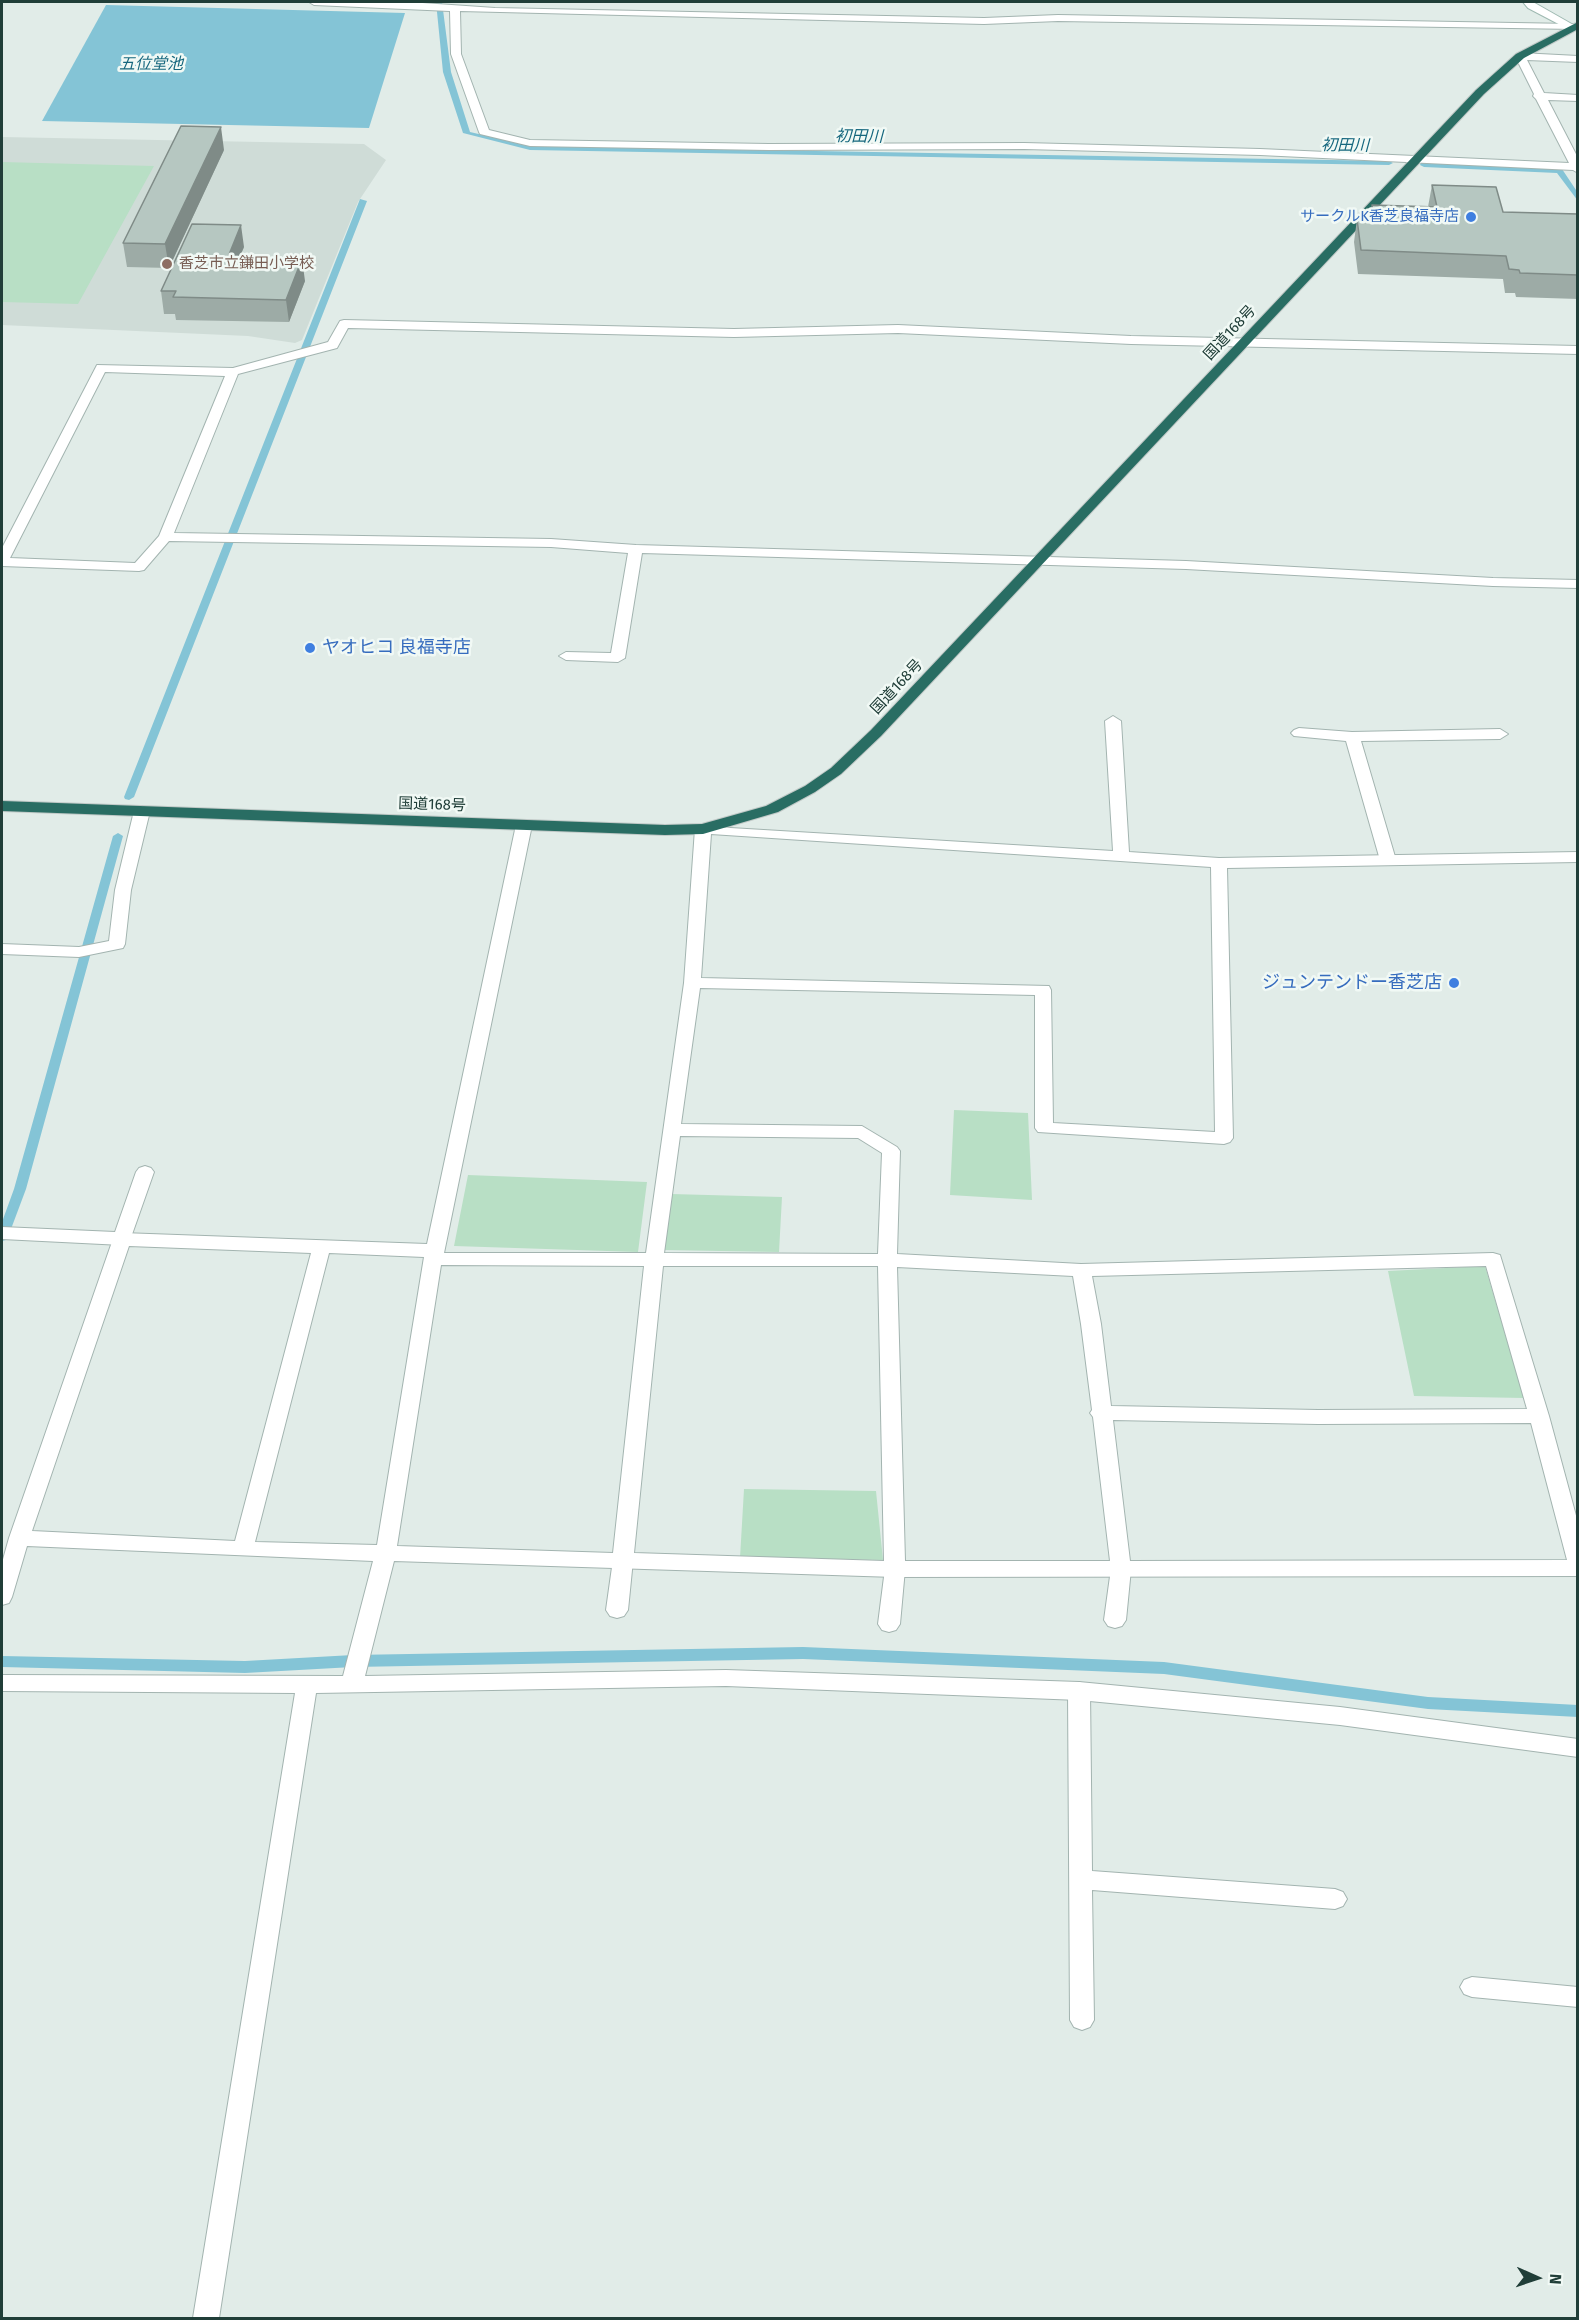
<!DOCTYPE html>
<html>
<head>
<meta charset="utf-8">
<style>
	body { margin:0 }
	#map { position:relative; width:1579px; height:2320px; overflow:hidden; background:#e1ece8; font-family:"Fira Sans",sans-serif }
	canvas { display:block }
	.frame { position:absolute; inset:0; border:3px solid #203e38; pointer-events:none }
	.north { position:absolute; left:1507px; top:2248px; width:60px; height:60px; -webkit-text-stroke:4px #f1f9f5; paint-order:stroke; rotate:93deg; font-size:16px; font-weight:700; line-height:24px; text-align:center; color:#203e38 }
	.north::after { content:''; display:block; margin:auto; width:21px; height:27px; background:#203e38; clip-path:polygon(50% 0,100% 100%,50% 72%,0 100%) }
</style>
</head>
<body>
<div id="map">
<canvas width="1579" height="2320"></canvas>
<div class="frame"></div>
<div class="north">N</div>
</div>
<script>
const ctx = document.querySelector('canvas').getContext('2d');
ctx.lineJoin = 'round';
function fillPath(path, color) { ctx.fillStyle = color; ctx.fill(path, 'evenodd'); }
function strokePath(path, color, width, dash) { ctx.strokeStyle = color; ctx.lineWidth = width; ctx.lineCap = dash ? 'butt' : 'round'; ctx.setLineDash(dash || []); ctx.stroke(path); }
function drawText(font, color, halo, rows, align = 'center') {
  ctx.font = font + ' "Fira Sans","Noto Sans JP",sans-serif'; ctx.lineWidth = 5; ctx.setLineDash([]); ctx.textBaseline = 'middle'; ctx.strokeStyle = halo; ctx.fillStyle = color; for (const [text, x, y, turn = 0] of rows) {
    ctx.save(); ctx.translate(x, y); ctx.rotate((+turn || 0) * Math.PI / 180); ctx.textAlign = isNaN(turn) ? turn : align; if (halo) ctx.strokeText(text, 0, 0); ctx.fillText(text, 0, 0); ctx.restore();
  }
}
const built = new Path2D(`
	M2,137l362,7 22,16 -28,42 -56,138 -7,3 -47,-7 -246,-11z`);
const green = new Path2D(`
	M2,162l152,4 -76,138 -76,-2z
	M954,1110l74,3 4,87 -82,-5z
	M468,1175l179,7 -9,70 -184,-6z
	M671,1194l111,3 -3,55 -115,-2z
	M1485,1266l39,132 -110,-2 -26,-125z
	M744,1489l132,2 7,69 -143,-2z`);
const water = new Path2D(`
	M106,5l299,8 -36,115 -327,-7z`);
const stream = new Path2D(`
	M436,2h6l9,70 19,60 60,14 859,15 4,2 -4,2 -859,-15 -67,-17 -20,-61z
	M1421,163l138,6h3l16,24v8l-21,-28 -133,-6 -4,-2z
	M360,199l7,2 -233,596 -5,3 -4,-1 -1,-2z
	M118,833l5,3 -97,353 -18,48 -2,3 -4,1v-19l12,-33 99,-353z
	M803,1647l361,15 264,35 150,8v12l-150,-8 -264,-35 -361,-15 -450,8 -108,6 -243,-6v-11l243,5 108,-6z`);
const lane = new Path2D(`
	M1299,728l53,4 148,-3 8,5 -8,5 -139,2 35,119 -8,5 -8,-5 -34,-119 -52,-5 -3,-3 3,-3z
	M145,1166l6,2 3,4 -25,71 -7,2 -120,-6v-12l113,5 21,-60 3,-4z
	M623,1552l7,2 3,6 -5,50 -4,6 -7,2 -7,-2 -4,-6 7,-50 3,-6z
	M895,1561l7,2 3,6 -5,55 -4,6 -7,2 -7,-2 -4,-6 7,-55 3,-6z
	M1121,1561l7,2 3,6 -5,51 -4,6 -7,2 -7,-2 -4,-6 7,-51 3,-6z
	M1079,1682l8,3 3,6 2,180 243,18 8,3 4,7 -4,7 -8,3 -243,-19 2,130 -4,7 -8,3 -8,-3 -4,-7 -2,-329 3,-6z
	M1472,1977l106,10v20l-106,-10 -8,-3 -4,-7 4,-7z`);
const street = new Path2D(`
	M309,2h99l87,6 489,10 74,-3 514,9 4,1v4l-518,-8 -74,3 -524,-13 1,43 28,76 41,10 239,4 255,-1 236,6 309,14 -33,-64 -3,-3 1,-2 -19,-38 5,-3 58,3v6l-51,-2 17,33 34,2v6l-30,-1 30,58v15l-5,-3 -313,-15 -236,-6 -255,1 -239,-4 -50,-12 -1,-2 -28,-78 -1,-43 -136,-6z
	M344,320l390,9 164,-4 233,11 447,10v8l-447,-10 -233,-11 -164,4 -386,-9 -11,20 -99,26 -64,159 377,6 85,6 550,16 307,17 85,2v8l-85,-2 -307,-17 -544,-16 -17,105 -7,4 -52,-2 -7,-4 7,-4 45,1 17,-100 -77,-6 -382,-6 -25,29 -5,1 -137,-5v-18l95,-183 136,3 95,-26 12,-21zM105,372l120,4 -66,160 -24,27 -125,-5z
	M1113,716l8,5 8,131 90,6 359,-6v10l-351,6 6,270 -3,4 -6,2 -186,-12 -3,-4v-133l-335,-7 -19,136 181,2 35,21 3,4 -3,103 184,10 412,-11 7,2 49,161 29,107v53l-683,1 -501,-16 -29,115 361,-6 353,12 261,25 238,32v18l-238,-32 -261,-25 -353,-14 -410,7 -97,625h-26l102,-625 -293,-2v-16l341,1 30,-115 -346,-15 -15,51 -3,6 -7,2v-42l7,-25 104,-299 2,-4 7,-2 305,11 89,-419 8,-5 8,5 -88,428h202l38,-270 11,-154 2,-3 416,25 -8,-130zM711,834l500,33 4,265 -162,-9 -2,-133 -2,-4 -348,-8zM680,1136l178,2 24,15 -4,101 -214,-1zM129,1246l182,7 -76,288 -203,-10zM329,1253l95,4 -47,288 -122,-3zM441,1265l203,1 -31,287 -216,-7zM663,1266h215l6,295 -250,-8zM1486,1266l41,143 -209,1 -207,-4 -10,-82 -9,-48zM897,1267l176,9 8,48 11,86 -2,3 3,4 17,144h-205zM1113,1420l205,4 213,-1 36,137 -437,1z
	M142,806l8,5 -19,79 -6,54 -2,4 -44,9 -77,-3v-10l77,3 30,-6 6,-51 19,-79z`);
const secondary = new Path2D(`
	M1523,2h10l44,25 -9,2 -40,-21z`);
const highway = new Path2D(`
	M1578,22v7l-54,29 -40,36 -603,642 -40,38 -26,18 -37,20 -75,22 -38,1 -663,-24v-10l663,24 37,-1 64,-18 39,-20 26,-18 40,-38 605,-640 40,-36z`);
const wall = new Path2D(`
	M224,150l-55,118 -42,-1 -4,-24z
	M1432,185l71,27 75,2v85l-62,-2 -1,-4h-10l-2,-14 -145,-5 -4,-32 3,-23h13l2,-14 56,2z
	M244,247l-5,11 66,23 -16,41 -113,-2 -1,-6h-11l-3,-23z`);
const shadedWall = new Path2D(`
	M221,127l3,23 -55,118 -4,-24z
	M241,225l3,22 -14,32 -2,-22z
	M302,259l3,22 -16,41 -3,-22z`);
const building = new Path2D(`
	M181,126l40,1 -56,117 -42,-1z
	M1432,185l64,2 7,25 75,2v61l-58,-2 -1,-3 -10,-1 -3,-13 -145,-6 -4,-31h17l-2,-14 65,2z
	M192,224l49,1 -13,32 74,2 -16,41 -113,-3 3,-6h-15z`);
const markers = [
	[1471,217,6,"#3f7fe0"],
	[167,264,6,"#8d6e63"],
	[310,648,6,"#3f7fe0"],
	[1454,983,6,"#3f7fe0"]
];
const farShopnames = [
	["サークルK香芝良福寺店",1459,217]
];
const farEducationnames = [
	["香芝市立鎌田小学校",179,264]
];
const farStreetnames = [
	["国道168号",1230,333,-47],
	["国道168号",897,687,-47],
	["国道168号",432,805,2]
];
const farWaternames = [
	["五位堂池",151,65],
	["初田川",859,137,1],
	["初田川",1345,146,1]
];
const shopNames = [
	["ヤオヒコ 良福寺店",322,648],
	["ジュンテンドー香芝店",1442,983,"right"]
];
fillPath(built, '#cfdcd7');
fillPath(green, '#b8dfc5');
fillPath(water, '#84c4d6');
fillPath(stream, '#84c4d6');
strokePath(lane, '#a3b4b0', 2);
strokePath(street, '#a3b4b0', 2);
strokePath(secondary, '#9eb9b1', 2);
strokePath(highway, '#c1c9c7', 2);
fillPath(lane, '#fff');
fillPath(street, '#fff');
fillPath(secondary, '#fff');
fillPath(highway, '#296d63');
fillPath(wall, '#9daba6');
fillPath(shadedWall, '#7f8b87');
fillPath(building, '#b6c7c1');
strokePath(building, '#7f8b87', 1.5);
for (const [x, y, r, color] of markers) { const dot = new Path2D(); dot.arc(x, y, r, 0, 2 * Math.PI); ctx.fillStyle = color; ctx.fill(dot); strokePath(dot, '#f1f9f5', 2); }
drawText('15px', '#366cbe', '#f1f9f5', farShopnames, 'right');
drawText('15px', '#785e54', '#f1f9f5', farEducationnames, 'left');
drawText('15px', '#203e38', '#f1f9f5', farStreetnames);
drawText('italic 16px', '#16677e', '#f1f9f5', farWaternames);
drawText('18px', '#366cbe', '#f1f9f5', shopNames, 'left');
</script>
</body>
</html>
